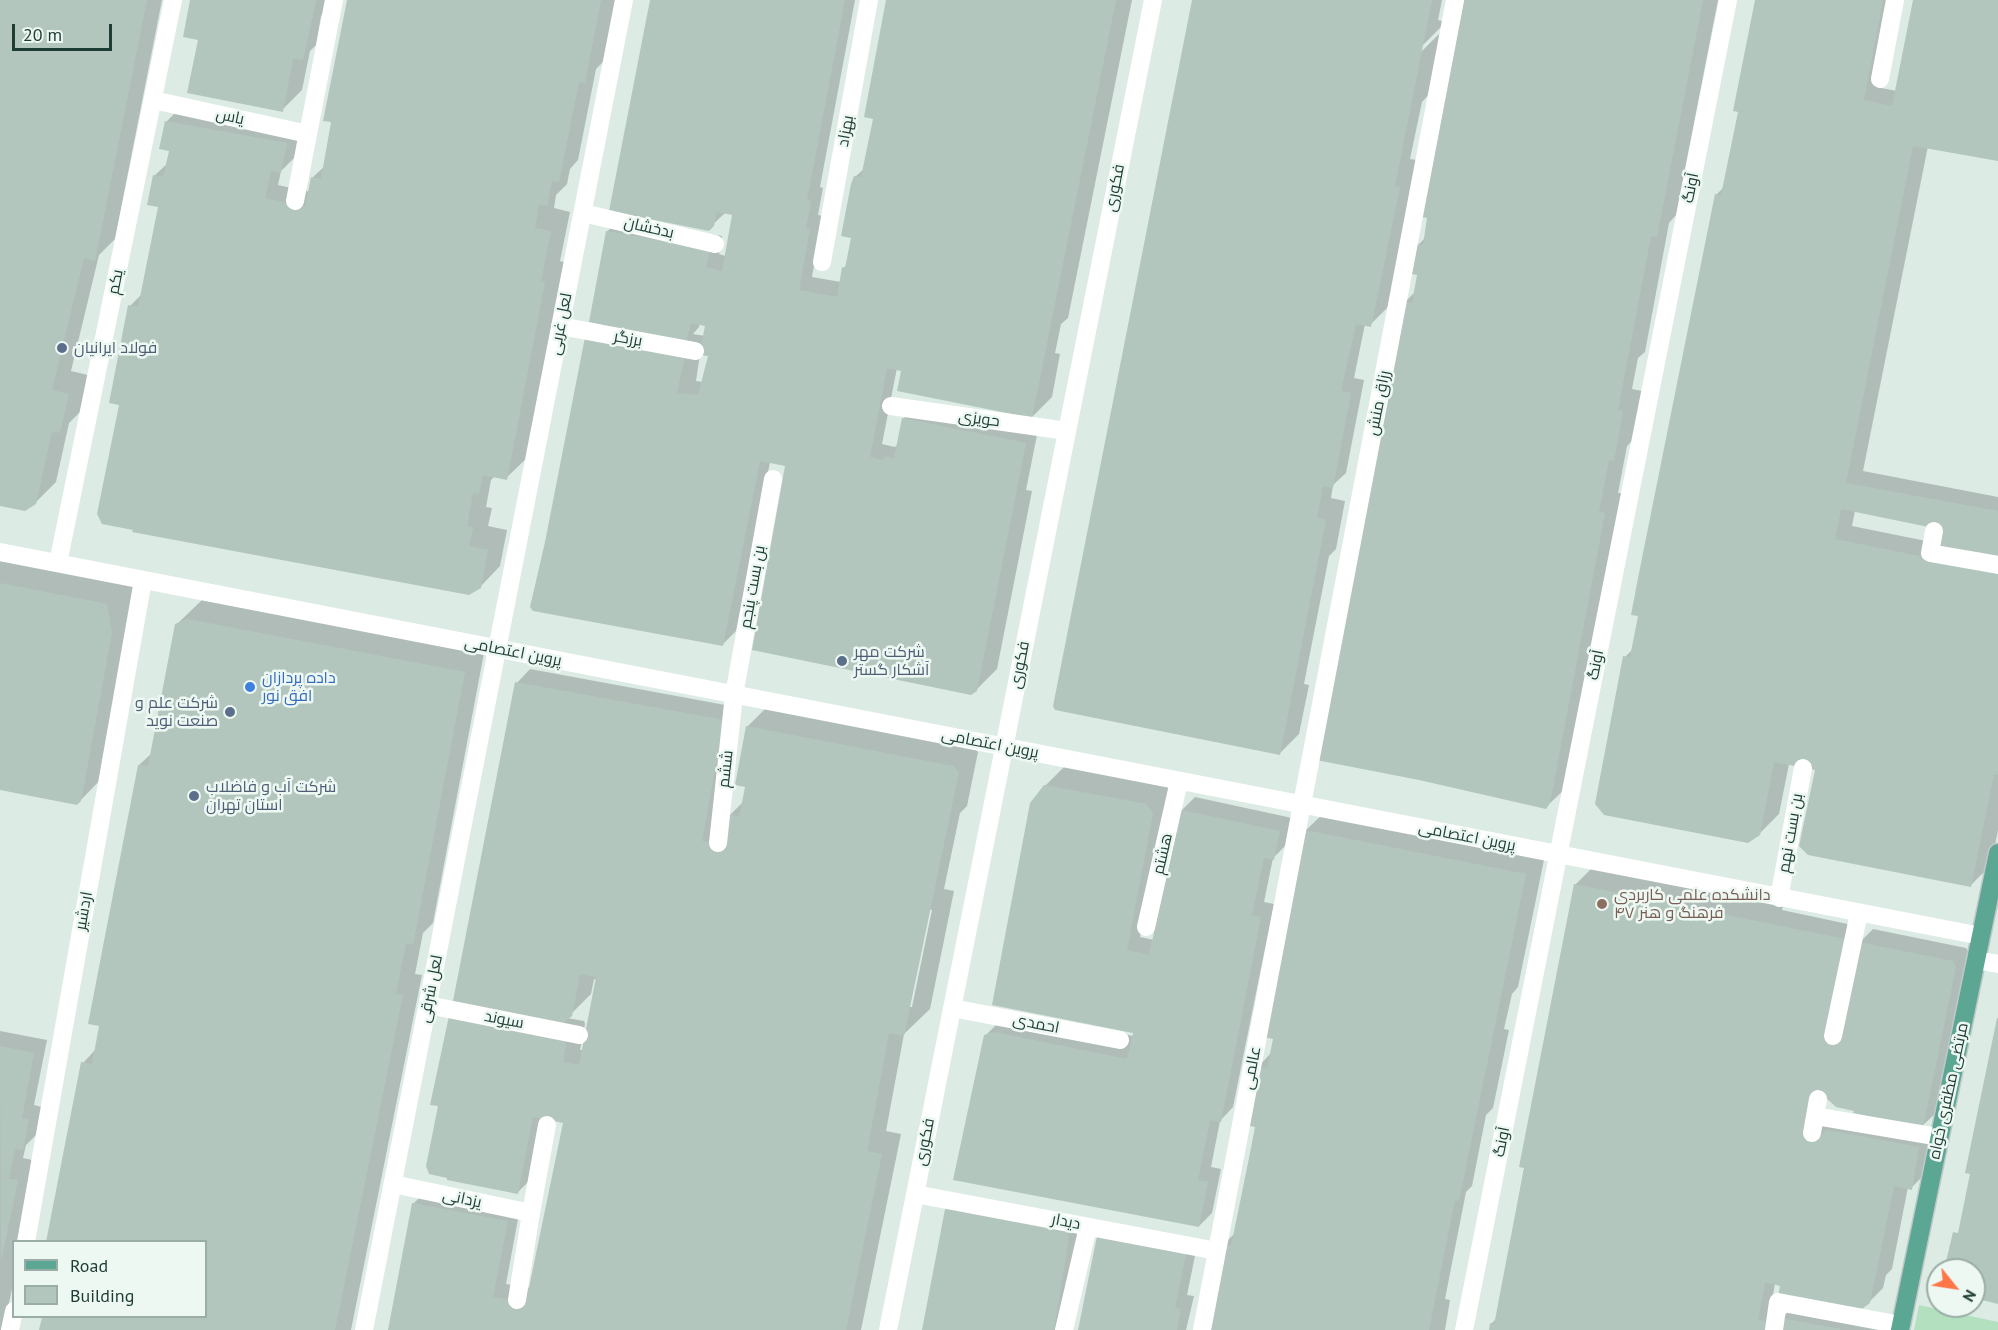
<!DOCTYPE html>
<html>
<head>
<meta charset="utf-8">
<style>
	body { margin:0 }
	#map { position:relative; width:1998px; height:1330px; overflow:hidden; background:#ddebe5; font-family:"PT Sans",sans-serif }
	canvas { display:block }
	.legend { position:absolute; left:12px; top:1240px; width:195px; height:78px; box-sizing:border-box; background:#eef8f3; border:2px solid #9aada7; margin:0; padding:8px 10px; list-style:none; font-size:18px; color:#1d3c34 }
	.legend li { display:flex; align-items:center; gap:12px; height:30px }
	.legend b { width:30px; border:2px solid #9aada7 }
	.north { position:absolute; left:1926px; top:1258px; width:60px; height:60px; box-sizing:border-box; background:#eef8f3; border:2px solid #9aada7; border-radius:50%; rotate:120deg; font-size:16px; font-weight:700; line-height:24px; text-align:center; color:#1d3c34 }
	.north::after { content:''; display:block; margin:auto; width:21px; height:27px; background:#ff7647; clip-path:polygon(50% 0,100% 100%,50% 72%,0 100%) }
	.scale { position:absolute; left:12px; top:24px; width:100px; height:27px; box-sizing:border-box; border:3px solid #1d3c34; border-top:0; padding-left:8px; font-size:18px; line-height:21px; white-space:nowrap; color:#1d3c34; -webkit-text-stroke:4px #eef8f3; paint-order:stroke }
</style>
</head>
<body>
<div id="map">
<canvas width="1998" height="1330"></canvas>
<ul class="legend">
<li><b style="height:8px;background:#5ca694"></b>Road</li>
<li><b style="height:16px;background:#b2c6be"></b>Building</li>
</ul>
<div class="north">N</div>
<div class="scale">20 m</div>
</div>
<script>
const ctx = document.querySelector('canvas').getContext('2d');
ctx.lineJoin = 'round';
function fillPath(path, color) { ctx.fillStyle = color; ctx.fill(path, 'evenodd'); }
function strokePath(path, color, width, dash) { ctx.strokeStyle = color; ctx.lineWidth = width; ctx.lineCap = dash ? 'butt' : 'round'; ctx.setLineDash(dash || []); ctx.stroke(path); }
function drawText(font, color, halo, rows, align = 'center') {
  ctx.font = font + ' "PT Sans",Cairo,sans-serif'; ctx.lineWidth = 5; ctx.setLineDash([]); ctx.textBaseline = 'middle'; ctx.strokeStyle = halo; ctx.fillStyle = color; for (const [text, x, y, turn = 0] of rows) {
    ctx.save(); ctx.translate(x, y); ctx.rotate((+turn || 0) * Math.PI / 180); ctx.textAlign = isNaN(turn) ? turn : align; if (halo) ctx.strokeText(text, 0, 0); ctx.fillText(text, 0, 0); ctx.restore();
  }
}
const green = new Path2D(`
	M1919,1305l79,17v8h-84z`);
const shadow = new Path2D(`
	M0,0h162l-47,239 -16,16 -28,116 17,4 -8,37 -11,11 -13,59 -21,21 -35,1z
	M191,0h139l-1,8 -8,8 -5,29 -6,6 -8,39 -20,20 -83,-70z
	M348,0h268l-12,61 -8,8 -18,91 -8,9 -3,15 -11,11 -2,13 16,4 -10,49 4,1 -38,197 -20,19 -11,-2 -4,4 -5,27 6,1 -4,18 19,4 -7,36 -20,21 -359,-183 9,-98 13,-13 17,-87 -6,-30 14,-13 2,-14 -3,-28 13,-13 119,22 -5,28 -13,13 -3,14 32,7 3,-15 12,-11 8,-45z
	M652,0h203l-35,187 3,1 -5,27 5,1 -11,61 29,5 3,-14 3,-4 5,-27 3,-60 10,-9 10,-50 13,-118h244l-64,318 -7,6 -6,29 5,1 -8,43 -20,20 -128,-51 -7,2 -15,76 13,3 4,-4 4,-24 13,-13 122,24 -12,60 6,1 -35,178 -21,21 -191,-225 -15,-3 -34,169 -14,14 -121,-322 6,-91 13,-14 102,18 -3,18 7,2 8,-42 -9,-1 -17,16zM700,323l7,2 -2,11 -12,-2 6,-7zM700,354h10l-7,28 -7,-1z
	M1194,0h248l-4,20 8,2 -25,25v5l26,-26 -13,63 -12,13 -12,57 15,2 -29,138 -26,26 -5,-1 -11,54 10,2 -18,93 -13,12 -2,13 14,3 -9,48 -7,7 -25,128 5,1 -10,49 -20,20z
	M1466,0h252l-42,215 -7,8 -24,129 -7,6 -6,31 10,2 -8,48 -7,7 -9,47h6l-56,293 -21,20 -142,-504 11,-11 3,-17 -1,-29 7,-7z
	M1756,0h143l-23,87 21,4 18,-91h83v160l-70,-14 -65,325 135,26v333l-7,35 -20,20 -154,-116 -28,-5 -10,50 -20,20 -134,-177 8,-8 84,-455 7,-7 16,-77zM1855,511l84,17 -3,15 -84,-17z
	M0,553l132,25 6,28 -32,168 -29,30 -77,-16z
	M203,599l281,54 -51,270 -10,10 -8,41 7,1 -71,355h-310l2,-14h163v-74l-123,-179 13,-14 43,-284 13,-12 24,-128z
	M530,669l206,38 -6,108 13,-13 3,-16 -10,-2 12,-58 20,-20 205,41 5,5 -11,54 -7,7 -16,76 10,2 -24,118 -26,25 -18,97 15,3 -40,196h-471l23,-126 13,-13 94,17 -14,76 24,4 34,-166 -21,-5 -12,62 -13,13 -78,-87v-37l77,-385zM929,909l3,1 -20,97h-3zM594,979l3,1 -14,70h-3l5,-26 -1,-3 -17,-3 24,-24z
	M1065,766l102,19 5,7 -14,47 -18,98 14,3 28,-130 13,-13 97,21 -6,27 -13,13 -9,44 10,2 -41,203 -13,14 -9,46 10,2 -9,44 -13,13 -214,-190 20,-20 10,-4 118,24 2,-8 -90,-242z
	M1326,811l219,44 -27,132 -6,7 -8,35 5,1 -16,78 -7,7 -14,71 -6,6 -21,107 5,1 -5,30h-239l17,-85 13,-13 21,-106 1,-59 13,-14 35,-223z
	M1601,859l184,37 -3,14 75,16 2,17 14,-14 93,19 3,5 -33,160 -14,13 -66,-16 -30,-14 -12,26 118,12 -8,41 -13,13 -3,-1 -16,82 -6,6 -3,13 -14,14 -94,-19 -4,24 10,12 14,-14 97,25h-402l1,-6 6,-6 78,-433z
	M0,1031l47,9 -13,65 8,2 -6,28 -10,10 -3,13 14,3 -19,81h-4v38l-11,50h-3z
	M960,1196l119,21 -9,113h-147l23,-120z
	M1198,1241l-11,54 7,1 -8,34h-106z`);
const building = new Path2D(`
	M0,0h147l-52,261 -11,-3 -32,132 17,4 -9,39 -8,-2 -16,73 -11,7 -25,-5z
	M190,0h126l-13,60 -10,-2 -10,54 -96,-19 11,-53 -15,-3z
	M347,0h254l-16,83 -6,-1 -20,100 -7,-1 -5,25 -8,-2 -4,24 16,3 -10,50 4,1 -38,198 -24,-5 -4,19 -6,-1 -6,33 6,2 -4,18 19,4 -7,38 -12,7 -337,-63 1,-2 -31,-6 -5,-10 22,-109 -10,-2 19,-98 10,2 20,-100 -11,-2 6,-30 10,2 6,-26 -10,-2 6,-28 122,22 -6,30 -10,-2 -6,27 40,9 6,-30 10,2 10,-57 -8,-1z
	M650,0h195l-38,200 4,1 -5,27 4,1 -11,61 38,7 5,-30 3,1 6,-30 -10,-2 10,-52 3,-8 7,1 12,-58 -9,-2 22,-117h230l-84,418 -135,-27 4,-20 -14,-3 -17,89 13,3 1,-4 10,2 8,-40 124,25 -49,248 -6,4 -219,-45 33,-184 -25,-5 -37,185 -190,-35 -3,-4 15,-65 40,-205 100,18 -8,38 21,2 10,-39 -9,-1 6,-29 -14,-3 -5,19 -97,-20 17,-91 104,18 -4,18 16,4 10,-56 -15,-3 -3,14 -5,5 -100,-20z
	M1192,0h240l-37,186 5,1 -29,140 -15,-3 -15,67 10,2 -18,95 -10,-2 -6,32 9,2 -46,235 -225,-45 -2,-4z
	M1464,0h239l-46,237 -6,-1 -33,174 5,1 -9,50 -5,-1 -10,52 6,1 -55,290 -4,6 -127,-29 -108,-21 92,-458 9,2 5,-28 -5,-1 5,-29h6l4,-27 -5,-1z
	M1755,0h128l-19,100 28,6 21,-106h85v161l-85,-15 -67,337 152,28v46l-63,-13 3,-15 -97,-20 -6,30 163,33v203l-4,-1 -23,113 -163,-32 -9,-9 16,-76 -41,-8 -14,73 -12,8 -144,-28 -9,-11 28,-148 7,1 8,-41 -7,-1 8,-42 76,-379 6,1 17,-83 -5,-1z
	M0,583l107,21 5,29 -31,168 -4,4 -77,-15z
	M187,619l278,53 -52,273 -7,-2 -10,51 7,1 -68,335h-296l3,-13h164v-75h-160l35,-180 11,2 7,-38 -11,-2 50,-259 10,1 27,-142z
	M515,682l209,38 -22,121 21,4 6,-31 10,3 6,-30 -10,-2 11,-59 207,40 6,6 -55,264 -15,-3 -22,118 15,3 -36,176h-458l24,-127 96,18 -15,76 33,5 37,-179 -30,-6 -15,77 -71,-14v-2l-18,-4 -3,-8 12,-60 -8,-1 19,-89 115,25 2,3 -3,18 16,3 6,-31 11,-57 -16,-3 -8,42 -9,7 -110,-22z
	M1044,785l103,19 6,9 -26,137 22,5 32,-145 99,21 -6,29 -10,-2 -12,57 9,2 -40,205 -11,-2 -12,60 10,2 -9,45 -246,-47 31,-145 10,-3 133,27 6,-26 -141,-28 38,-202z
	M1305,830l221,44 -67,327 -4,-1 -26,130h-226l18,-86 10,2 18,-88 6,-31 -10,-2 11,-59 11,2 6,-29 -10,-2z
	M1574,884l271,55 -21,96 9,1 25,-94 95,19 3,6 -33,161 -70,-15 1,-2 -18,-4 -10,-9 -16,-3 -8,40 16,3 9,-8 92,17 -7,43 -18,-4 -24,117 -12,9 -80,-15 2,-11 -15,-4 -7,38 12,2 -1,8h-280l1,-7 4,2 30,-157 -5,-1z
	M1997,1018h1v286l-24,-6v-28h-30l9,-38 5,1 12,-59 -5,-1z
	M0,1046l34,7 -12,65 7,2 -6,30 -8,-1 -6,30 9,1 -17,81z
	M945,1209l121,21 3,7 -15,93h-132z
	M1097,1236l89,18 -11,54 6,1 -4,21h-99z
	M1781,1318l59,11v1h-62z`);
const minor = new Path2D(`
	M1880,79l15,-79
	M153,100l155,34
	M295,201l39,-201
	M583,213l132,31
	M822,262l47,-262
	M560,326l135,25
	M891,406l176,25
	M1934,531l-4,22 68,12
	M0,552l1981,384
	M58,563l115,-563
	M718,843l16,-148 39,-216
	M1779,898l24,-130
	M1146,927l33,-146
	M1976,960l22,4
	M428,1005l151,30
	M952,1008l168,32
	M1833,1036l26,-123
	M1815,1116l124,21
	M1812,1133l6,-34
	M393,1184l138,29
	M915,1194l302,57
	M26,1242l117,-662
	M517,1300l14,-87 16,-88
	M10,1330l4,-19
	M364,1330l260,-1330
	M888,1330l265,-1330
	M1064,1330l24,-103
	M1202,1330l253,-1330
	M1464,1330l264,-1330
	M1774,1330l4,-28 123,23`);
const major = new Path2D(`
	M1900,1330l98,-477`);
const markers = [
	[62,348,6,"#5c6f8a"],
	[842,661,6,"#5c6f8a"],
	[250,687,6,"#3f7fe0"],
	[230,712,6,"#5c6f8a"],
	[194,796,6,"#5c6f8a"],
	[1602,904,6,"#8d6e63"]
];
const streetNames = [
	["یاس",230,117,12],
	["بهزاد",846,131,-80],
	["فکوری",1115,188,-79],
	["آونگ",1691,188,-79],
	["بدخشان",649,228,13],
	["یکم",116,282,-79],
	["لعل غربی",561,324,-79],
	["برزگر",628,339,10],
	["رزاق منش",1379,403,-79],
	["حویزی",979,419,8],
	["بن بست پنجم",753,587,-80],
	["پروین اعتصامی",513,652,11],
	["فکوری",1020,665,-79],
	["آونگ",1596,665,-79],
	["پروین اعتصامی",990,744,11],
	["ششم",726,769,-84],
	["بن بست نهم",1791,833,-80],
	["پروین اعتصامی",1467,837,11],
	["هشتم",1163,854,-77],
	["اردشیر",84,911,-80],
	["لعل شرقی",431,989,-79],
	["سیوند",504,1020,11],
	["احمدی",1036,1024,11],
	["عالمی",1252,1068,-79],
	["مرتضی مظفری خواه",1949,1091,-78],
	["فکوری",925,1142,-79],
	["آونگ",1502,1142,-79],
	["یزدانی",462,1199,12],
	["دیدار",1066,1222,11]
];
const serviceNames = [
	["فولاد ایرانیان",74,348],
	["شرکت مهر",854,652],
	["آشکار گستر",854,670],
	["شرکت علم و",218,703,"right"],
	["صنعت نوید",218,721,"right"],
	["شرکت آب و فاضلاب",206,787],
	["استان تهران",206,805]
];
const shopNames = [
	["داده پردازان",262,678],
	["افق نور",262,696]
];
const educationNames = [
	["دانشکده علمی کاربردی",1614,895],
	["فرهنگ و هنر ۴۷",1614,913]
];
fillPath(green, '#b3e0bf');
fillPath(shadow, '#0003');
fillPath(building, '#b2c6be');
strokePath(major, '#c0c8c6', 21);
strokePath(minor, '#fff', 18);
strokePath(major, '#5ca694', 18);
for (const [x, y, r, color] of markers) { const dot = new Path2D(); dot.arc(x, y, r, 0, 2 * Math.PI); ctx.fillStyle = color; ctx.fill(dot); strokePath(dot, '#eef8f3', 2); }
drawText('16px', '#1d3c34', '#eef8f3', streetNames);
drawText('16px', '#4e5e75', '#eef8f3', serviceNames, 'left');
drawText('16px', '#366cbe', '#eef8f3', shopNames, 'left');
drawText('16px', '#785e54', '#eef8f3', educationNames, 'left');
</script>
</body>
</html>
